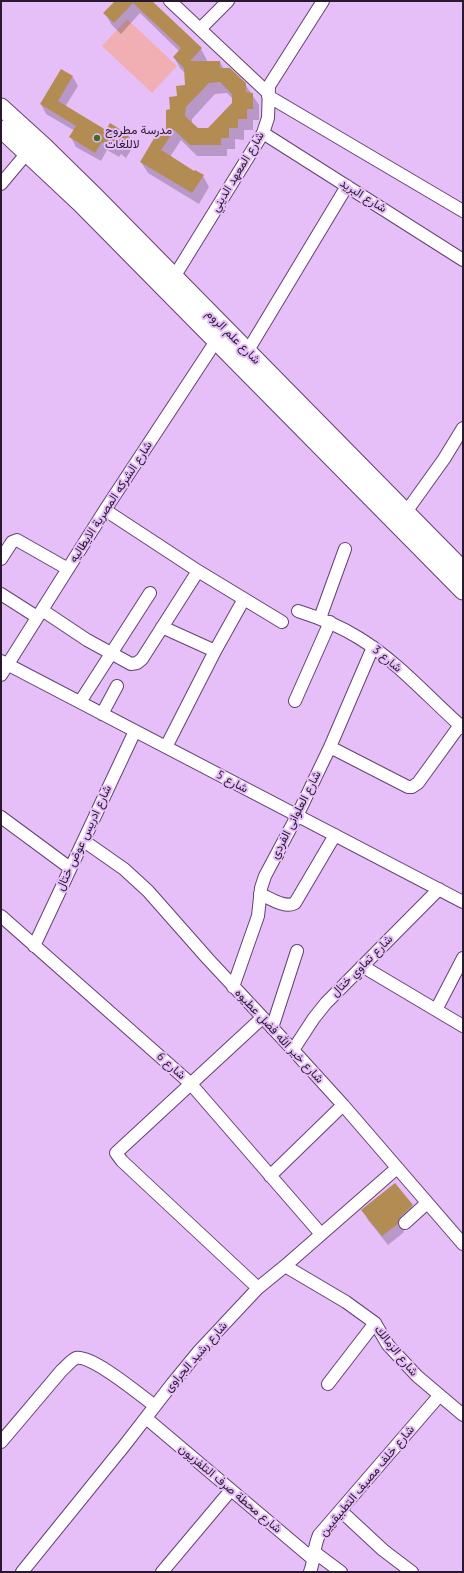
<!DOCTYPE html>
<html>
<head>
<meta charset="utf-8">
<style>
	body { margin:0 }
	#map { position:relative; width:464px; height:1573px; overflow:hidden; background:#e6bff9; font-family:"PT Sans",sans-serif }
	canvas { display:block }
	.frame { position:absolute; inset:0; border:2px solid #28192e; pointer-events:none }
</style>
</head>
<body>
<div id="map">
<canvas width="464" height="1573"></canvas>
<div class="frame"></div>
</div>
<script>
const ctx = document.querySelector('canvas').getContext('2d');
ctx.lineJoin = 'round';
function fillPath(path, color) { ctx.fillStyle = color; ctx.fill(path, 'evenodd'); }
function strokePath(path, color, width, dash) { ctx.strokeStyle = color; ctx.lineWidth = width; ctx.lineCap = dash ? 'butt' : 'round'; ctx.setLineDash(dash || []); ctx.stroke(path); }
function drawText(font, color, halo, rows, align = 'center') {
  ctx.font = font + ' "PT Sans",Vazirmatn,sans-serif'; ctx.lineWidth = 4; ctx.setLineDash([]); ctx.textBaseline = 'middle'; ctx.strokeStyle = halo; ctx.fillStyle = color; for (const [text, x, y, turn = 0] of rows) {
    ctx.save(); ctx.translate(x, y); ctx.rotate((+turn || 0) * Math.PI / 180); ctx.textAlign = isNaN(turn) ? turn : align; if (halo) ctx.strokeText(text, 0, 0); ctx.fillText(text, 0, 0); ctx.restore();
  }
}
const green = new Path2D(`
	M127,19l50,47 -25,27 -50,-47z`);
const shadow = new Path2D(`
	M116,1h35l50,48 6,11 -1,2h14l4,7 21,15 14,21v15h-6v10h-9v10l-9,-1v10h-8v7h-30l-16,-16 -11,17 25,16 8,3 6,11 -10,17 -51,-31 -7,-11 27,-26 3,-26 15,-24 -1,-13 -5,-5 -6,-11 5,-6 -39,-38 -19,21 -10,-10 -6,-11zM227,93l6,6v5l-24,25h-12l-5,-5v-5l23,-25z
	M73,77l5,9 -13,21 42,24 4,-6 18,11 5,9 -8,13 -5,-4 -2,3 -12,-7 -6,11 -25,-14 -5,-10 4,-6 -29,-17 -5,-10z
	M395,1184l17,22 6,9 -13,12 -2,6 -15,12 -20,-25 -5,-10z`);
const building = new Path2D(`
	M115,1h37l50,47 -12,13h30v7h10l16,15v9l7,1v16h-6v10h-9v9h-9v10h-8v7h-31l-16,-15 -12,19h-2l34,22 1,-1 9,5 -12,18 -52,-31 19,-32 7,4v-24l4,-1 -1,-12 8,-1 -1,-10 9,-1 -1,-17 -11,-11 8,-9 -48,-45 -19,20 -11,-10zM220,82l12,12v9l-24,25h-10l-13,-12 1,-9 23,-24z
	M61,69l12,7 -15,25 48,29 4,-7 19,12 -8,14 -6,-4 -2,4 -11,-7 -7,11 -26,-16 7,-11 -36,-22z
	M395,1183l18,22 -13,12 -2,7 -16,12 -21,-26z`);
const street = new Path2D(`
	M170,1l98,92
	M200,29l28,-28
	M268,96l195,115
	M263,133l200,127
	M1,184l26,-31
	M174,277l89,-144 5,-15 1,-32 54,-85
	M247,352l100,-166
	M105,510l93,61 84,51
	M406,512l38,-53 19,-31
	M1,559l11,-17 5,-2 51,29
	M1,594l36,23
	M42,610l45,30 44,24 6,-1 5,-4 56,-88
	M298,611c22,7 42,15 61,27 39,24 70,60 104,90
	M320,618l25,-69
	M162,627l53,24
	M1,661l462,241
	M1,675l104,-165 111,-169
	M295,701l35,-79
	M80,702l70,-109
	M102,714l15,-28
	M166,747l49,-96 29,-52
	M330,747l78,40h4l6,-4 42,-58
	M1,817l69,51
	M84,841l40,28 24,22 60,68 85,91 50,55 120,139
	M260,894c10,4 25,15 35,9l40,-68
	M1,916l189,167 131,151
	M34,946l101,-215
	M362,966l101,60
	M233,987l25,-71 3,-28 4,-12 32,-60 33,-69 43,-100
	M436,1010l27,-52
	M272,1028l25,-77
	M293,1050l21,-32 12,-15 113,-114
	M270,1176l73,-71
	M405,1223l22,-20
	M285,1266l61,36 29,21 13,22 29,31 46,39
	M258,1288l-136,-127 -6,-8 146,-135
	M328,1384l47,-61
	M146,1418l168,142
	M1,1442l61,-72c4,-3 9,-10 14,-12 17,-3 65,38 79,48
	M341,1511l42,39 29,22
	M313,1551l28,21
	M22,1572l102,-126 48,-62 27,-33 29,-31 30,-32 27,-22 112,-98
	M162,1572l69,-82
	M310,1572c5,-13 3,-24 9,-37l120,-139`);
const secondary = new Path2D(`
	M1,107l44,40 50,49 368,374
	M1,129l80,75 382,387`);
const markers = [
	[97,138,4,"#426b27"]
];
const poiNames = [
	["مدرسة مطروح",105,131],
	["لاللغات",105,145]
];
const streetNames = [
	["شارع المعهد الديني",238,172,-59],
	["شارع البريد",363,196,32],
	["شارع علم الروم",233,337,45],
	["شارع الشركه المصرية الايطاليه",111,502,-57],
	["شارع 3",387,659,40],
	["شارع 5",232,782,28],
	["شارع العلوانى الفردي",296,815,-63],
	["شارع ادريس عوض ختال",84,838,-65],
	["شارع تماوي ختال",362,966,-45],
	["شارع خير الله فضل عطيوه",279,1036,47],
	["شارع 6",171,1066,42],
	["شارع الزمالك",396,1351,51],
	["شارع رشيد الجراوى",196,1357,-49],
	["شارع خلف مصيف التطبيقيين",367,1481,-50],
	["شارع محطة صرف التلفزيون",230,1489,40]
];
fillPath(green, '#f1aeb3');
fillPath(shadow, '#0003');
fillPath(building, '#b38c54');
strokePath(street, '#644174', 14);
strokePath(secondary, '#644174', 19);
strokePath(street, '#fff', 12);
strokePath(secondary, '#fff', 17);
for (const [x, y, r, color] of markers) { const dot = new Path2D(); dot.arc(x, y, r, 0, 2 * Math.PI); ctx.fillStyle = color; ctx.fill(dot); strokePath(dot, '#e6bff9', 1.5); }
drawText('12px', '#28192e', '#e6bff9', poiNames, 'left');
drawText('12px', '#28192e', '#e6bff9', streetNames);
</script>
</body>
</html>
